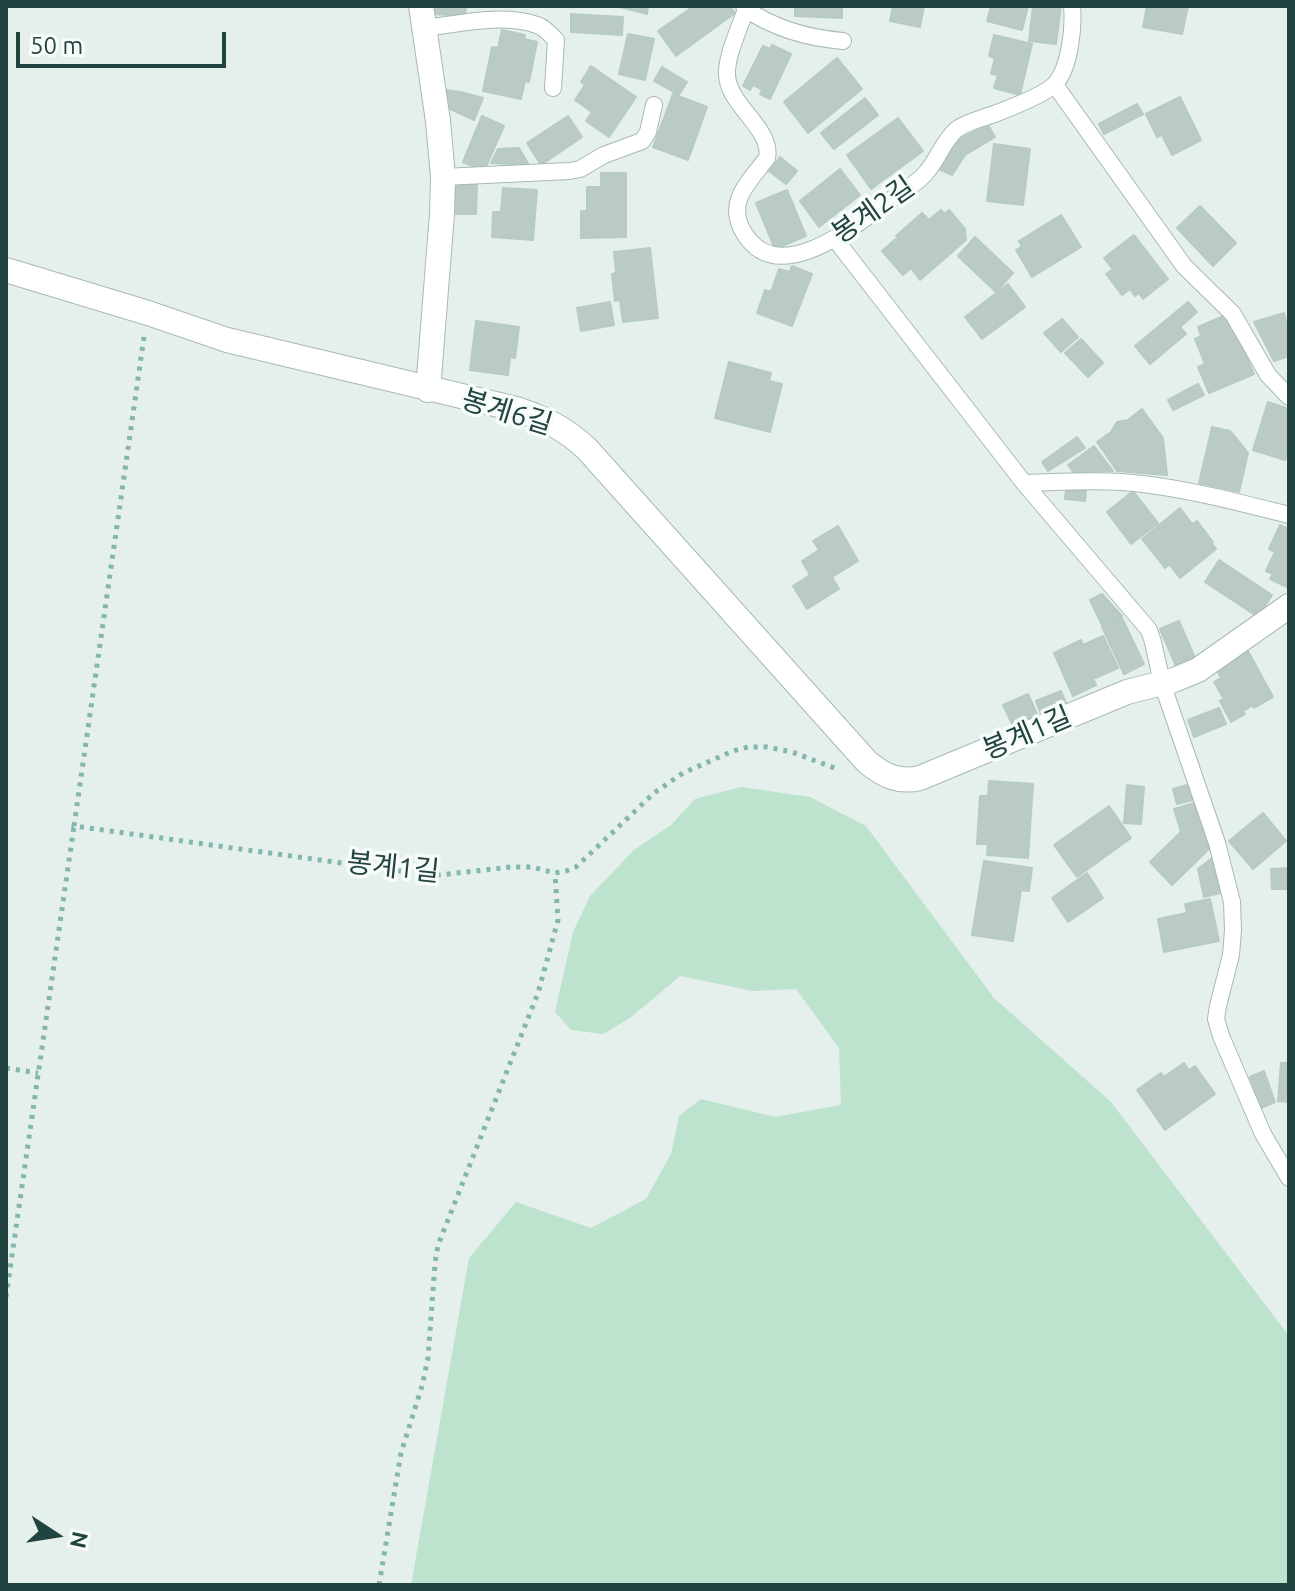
<!DOCTYPE html>
<html>
<head>
<meta charset="utf-8">
<style>
	body { margin:0 }
	#map { position:relative; width:1295px; height:1591px; overflow:hidden; background:#e5f0ed; font-family:Ubuntu,sans-serif }
	canvas { display:block }
	.frame { position:absolute; inset:0; border:8px solid #224440; pointer-events:none }
	.north { position:absolute; left:16px; top:1495px; width:80px; height:80px; -webkit-text-stroke:6px #f7fbfa; paint-order:stroke; rotate:102deg; font-size:22px; font-weight:700; line-height:32px; text-align:center; color:#224440 }
	.north::after { content:''; display:block; margin:auto; width:28px; height:36px; background:#224440; clip-path:polygon(50% 0,100% 100%,50% 72%,0 100%) }
	.scale { position:absolute; left:16px; top:32px; width:210px; height:36px; box-sizing:border-box; border:4px solid #224440; border-top:0; padding-left:10px; font-size:24px; line-height:28px; white-space:nowrap; color:#224440; -webkit-text-stroke:6px #f7fbfa; paint-order:stroke }
</style>
</head>
<body>
<div id="map">
<canvas width="1295" height="1591"></canvas>
<div class="frame"></div>
<div class="north">N</div>
<div class="scale">50 m</div>
</div>
<script>
const ctx = document.querySelector('canvas').getContext('2d');
ctx.lineJoin = 'round';
function fillPath(path, color) { ctx.fillStyle = color; ctx.fill(path, 'evenodd'); }
function strokePath(path, color, width, dash) { ctx.strokeStyle = color; ctx.lineWidth = width; ctx.lineCap = dash ? 'butt' : 'round'; ctx.setLineDash(dash || []); ctx.stroke(path); }
function drawText(font, color, halo, rows, align = 'center') {
  ctx.font = font + ' Ubuntu,"Noto Sans KR",sans-serif'; ctx.lineWidth = 7; ctx.setLineDash([]); ctx.textBaseline = 'middle'; ctx.strokeStyle = halo; ctx.fillStyle = color; for (const [text, x, y, turn = 0] of rows) {
    ctx.save(); ctx.translate(x, y); ctx.rotate((+turn || 0) * Math.PI / 180); ctx.textAlign = isNaN(turn) ? turn : align; if (halo) ctx.strokeText(text, 0, 0); ctx.fillText(text, 0, 0); ctx.restore();
  }
}
const green = new Path2D(`
	M741,787l69,10 56,29 128,172 117,104 178,234v249h-878l58,-327 47,-56 75,26 55,-29 25,-45 8,-38 22,-17 74,18 66,-12 -2,-57 -43,-59 -43,2 -73,-15 -50,42 -27,16 -32,-4 -16,-18 18,-80 17,-36 44,-46 37,-25 24,-26z`);
const building = new Path2D(`
	M433,6h33l-1,10 -32,-2z
	M616,6h32l-1,8z
	M694,6h36l5,7 -59,43 -18,-25z
	M795,6h47v12l-47,-2z
	M893,6h31l-4,21 -30,-6z
	M991,6h37l-6,24 -35,-9z
	M1033,6h28l-5,38 -27,-3z
	M1147,6h41l-6,28 -39,-7z
	M571,14l52,3 -1,18 -51,-3z
	M502,30l23,5 -1,4 13,3 -8,40 -4,-1 -4,18 -38,-8 9,-44 6,1z
	M628,34l26,5 -9,41 -26,-6z
	M994,35l38,9 -12,51 -26,-7 4,-13 -7,-1 4,-16 -6,-2z
	M772,45l19,9 -21,45 -10,-5 2,-4 -9,-5 -3,5 -7,-4 20,-40 7,3z
	M837,58l25,31 -54,44 -24,-31z
	M591,66l45,31 -27,40 -23,-16 6,-9 -17,-12 10,-15 -4,-3z
	M662,67l25,15 -8,13 -25,-14z
	M446,90l14,2 23,6 -9,22 -28,-13z
	M673,94l34,13 -19,53 -35,-13z
	M1180,97l21,43 -29,15 -10,-20 -5,2 -11,-23z
	M865,98l13,17 -44,34 -13,-16z
	M1137,104l6,10 -39,20 -5,-10z
	M482,116l22,10 -20,45 -21,-9z
	M568,116l14,21 -41,28 -14,-22z
	M898,118l25,33 -52,38 -24,-34z
	M988,125l7,12 -30,18 -13,20 -15,-7 20,-28z
	M994,144l36,5 -7,56 -36,-4z
	M519,148l10,17 -38,-2 7,-14z
	M780,157l17,14 -11,13 -17,-13z
	M840,169l20,26 -41,32 -19,-26z
	M601,173h25v64l-45,1v-27h6v-24h14z
	M454,182l23,1 -1,31h-23z
	M503,188l34,2 -4,50 -41,-3 1,-25h8z
	M787,190l19,46 -31,13 -19,-46z
	M1200,206l36,37 -23,23 -36,-38z
	M941,210l3,4 5,-4 16,19 1,11 -46,40 -9,-12 -8,7 -21,-24 16,-14 -2,-1 26,-23 7,7z
	M1061,215l20,32 -49,30 -16,-27 6,-3 -3,-6z
	M1134,235l34,44 -25,20 -4,-6 -4,3 -5,-7 -8,6 -16,-21 7,-5 -9,-11z
	M975,237l38,36 -17,19 -38,-36z
	M650,248l8,70 -35,4 -3,-22 -5,1 -3,-27 4,-1 -2,-21z
	M792,266l20,8 -20,52 -35,-13 8,-23 6,2 8,-23 11,3z
	M1008,284l17,23 -43,32 -17,-22z
	M610,302l4,23 -33,6 -4,-23z
	M1188,302l9,10 -17,15 6,7 -36,30 -15,-18z
	M1284,313l5,21v22l-15,5 -20,-39z
	M1228,314l26,60 -45,19 -11,-26 7,-3 -10,-25 6,-3 -3,-9z
	M1062,319l16,18 -17,15 -17,-19z
	M476,321l43,6 -4,31 -5,-1 -2,18 -38,-5z
	M1081,339l22,24 -15,14 -23,-24z
	M729,362l42,11 -2,8 13,3 -12,48 -55,-14z
	M1198,384l6,11 -31,15 -5,-10z
	M1268,402l21,7v38l-4,13 -32,-10z
	M1142,409l21,29 4,37 -50,-4 -20,-29 14,-10 6,-10 11,-2z
	M1212,427l18,4 18,22 -9,39 -40,-9z
	M1077,437l8,11 -37,23 -6,-9z
	M1094,446l19,25 -40,1 -5,-7z
	M1066,489l20,2 -1,10 -20,-2z
	M1133,491l25,32 -27,21 -24,-32z
	M1180,508l12,16 5,-3 16,21 -2,1 5,6 -36,29 -11,-14 -4,4 -23,-29z
	M1280,525l9,4v53l-2,5 -17,-8 3,-5 -7,-3 9,-19 -6,-3z
	M838,526l20,35 -26,16 7,12 -32,20 -14,-23 17,-11 -8,-14 17,-11 -6,-9z
	M1219,560l53,35 -14,22 -53,-35z
	M1102,594l20,22 -20,9 -12,-25z
	M1122,618l22,46 -20,10 -22,-47z
	M1179,621l19,44 -13,6 -9,-5 -16,-37z
	M1103,636l15,32 -25,11 3,6 -23,11 -19,-43 27,-13 2,5z
	M1248,651l25,46 -19,11 -1,-3 -10,6 2,3 -14,8 -11,-21 4,-2 -10,-17 7,-4 -5,-10z
	M1061,691l5,12 -25,11 -5,-13z
	M1028,694l9,20 -24,12 -10,-21z
	M1219,708l7,16 -32,13 -6,-17z
	M989,781l44,3 -5,74 -41,-3 1,-11h-11l3,-48h8z
	M1191,784l5,15 -19,5 -4,-15z
	M1127,785l17,2 -3,37 -17,-1z
	M1198,802l13,45 -39,38 -22,-23 31,-30 -7,-23z
	M1109,806l22,32 -54,39 -23,-32z
	M1263,813l23,28 -33,28 -24,-28z
	M1212,858l8,35 -16,4 -6,-28z
	M984,861l48,7 -3,23 -8,-1 -8,51 -41,-6z
	M1289,868v21h-17l-1,-20z
	M1087,873l16,25 -35,24 -16,-24z
	M1210,899l9,42 -55,11 -6,-33 29,-6 -2,-9z
	M1289,1057v45l-11,-1 3,-38h8z
	M1184,1063l5,7 6,-4 20,28 -50,36 -28,-40 24,-17 3,4z
	M1264,1071l11,31 -14,6 -11,-31z`);
const path = new Path2D(`
	M144,337l-70,489 340,47 25,2 72,-8h21l23,6 11,-2 10,-4 78,-74 29,-20 50,-22 15,-4h19l25,5 45,17
	M6,1068l32,5
	M6,1297l68,-471
	M379,1585l22,-132 21,-67 6,-28 7,-95 3,-18 100,-252 20,-73 -3,-47`);
const service = new Path2D(`
	M744,6l2,3c-6,18 -20,47 -19,66 1,30 46,54 40,83 -18,24 -42,44 -23,75 33,54 103,-2 137,-26 14,-11 32,-20 44,-33 13,-14 17,-32 32,-45 11,-8 27,-11 40,-16 13,-5 51,-20 59,-30 14,-17 18,-56 16,-77
	M746,9c29,20 62,29 97,32
	M424,28c35,-4 78,-15 113,-3 7,2 13,9 19,15l-3,48
	M1055,85l129,181 49,48 35,61 21,22
	M443,177l127,-6 10,-2 24,-14 38,-14 6,-9 6,-27
	M835,239l189,244 125,147 4,12 9,41 55,160 15,59 1,28 -2,25 -13,51 -2,13 5,17 42,98 26,44
	M1024,483c39,-1 80,-4 119,1 49,6 98,19 146,31`);
const minor = new Path2D(`
	M421,6l17,115 5,56 -1,37 -14,176
	M6,270l142,43 79,27 289,69c28,9 50,20 71,40l280,313c17,14 32,21 53,16l207,-86 47,-12 24,-10 91,-64`);
const streetNames = [
	["봉계2길",873,210,-35],
	["봉계6길",507,412,17],
	["봉계1길",1027,733,-23],
	["봉계1길",393,867,6]
];
fillPath(green, '#bde2cd');
fillPath(building, '#bacbc6');
strokePath(building, '#b7cac5', 2);
strokePath(service, '#a7b9b6', 18);
strokePath(minor, '#a7b9b6', 26);
strokePath(path, '#83b6ae', 5, [4, 6]);
strokePath(service, '#fff', 16);
strokePath(minor, '#fff', 24);
drawText('28px', '#224440', '#f7fbfa', streetNames);
</script>
</body>
</html>
